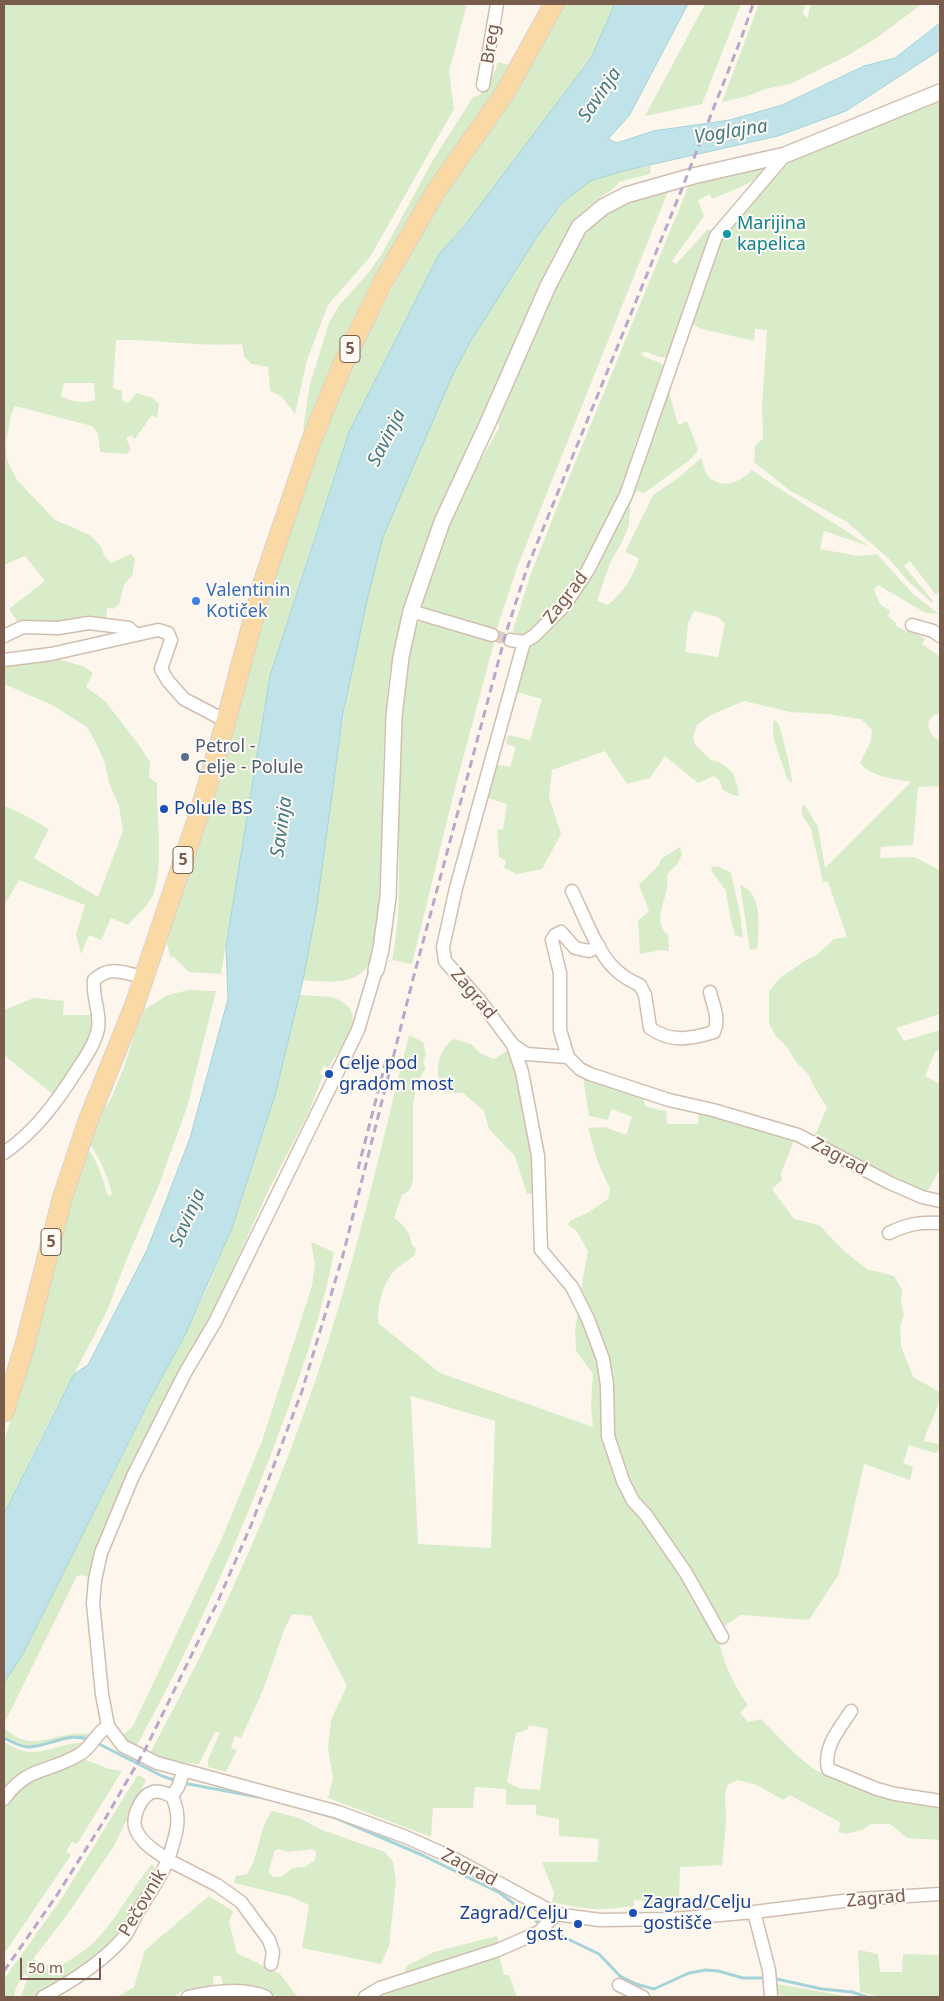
<!DOCTYPE html>
<html>
<head>
<meta charset="utf-8">
<style>
	body { margin:0 }
	#map { position:relative; width:944px; height:2001px; overflow:hidden; background:#fdf6ec; font-family:"Noto Sans",sans-serif }
	canvas { display:block }
	.frame { position:absolute; inset:0; border:5px solid #7a5c4d; pointer-events:none }
	.scale { position:absolute; left:20px; top:1958px; width:81px; height:22px; box-sizing:border-box; border:2px solid #7a5c4d; border-top:0; padding-left:6px; font-size:15px; line-height:18px; white-space:nowrap; color:#7a5c4d; -webkit-text-stroke:4px #fffaf3; paint-order:stroke }
</style>
</head>
<body>
<div id="map">
<canvas width="944" height="2001"></canvas>
<div class="frame"></div>
<div class="scale">50 m</div>
</div>
<script>
const ctx = document.querySelector('canvas').getContext('2d');
ctx.lineJoin = 'round';
function fillPath(path, color) { ctx.fillStyle = color; ctx.fill(path, 'evenodd'); }
function strokePath(path, color, width, dash) { ctx.strokeStyle = color; ctx.lineWidth = width; ctx.lineCap = dash ? 'butt' : 'round'; ctx.setLineDash(dash || []); ctx.stroke(path); }
function drawText(font, color, halo, rows, align = 'center') {
  ctx.font = font + ' "Noto Sans",sans-serif'; ctx.lineWidth = 4; ctx.setLineDash([]); ctx.textBaseline = 'middle'; ctx.strokeStyle = halo; ctx.fillStyle = color; for (const [text, x, y, turn = 0] of rows) {
    ctx.save(); ctx.translate(x, y); ctx.rotate((+turn || 0) * Math.PI / 180); ctx.textAlign = isNaN(turn) ? turn : align; if (halo) ctx.strokeText(text, 0, 0); ctx.fillText(text, 0, 0); ctx.restore();
  }
}
const green = new Path2D(`
	M4,4h463l-18,67 5,38 -84,148 -42,48 -21,55 -12,54 -14,-18 -11,-5 -2,-24 -17,-3 -7,-8 -2,-12c-43,3 -83,-5 -126,-4l-3,48 9,3v9l6,3 9,-10 16,5 6,6 -2,14 -5,-3 -17,24 -4,-4 -5,3 5,11 -4,5 -27,-2 -2,-18 -6,-8 -77,-20 -4,9 -5,28 1,17 10,20 38,40 35,15 11,12 3,8 7,8 20,-9 4,5 -3,17 -8,9 -5,20 -6,4 -6,-2 -1,14 -87,3 -10,-15 36,-28 -20,-25 -21,9zM64,383h30l1,17c-11,4 -24,2 -34,-4z
	M563,4h52l-24,54 -129,171 -23,25 -90,178 -41,124 -38,120 -49,298 -32,-2 -14,-14 -5,-2 -3,-12 2,-10 53,-161 48,-186 52,-146 35,-87 88,-164 90,-131 22,-40z
	M705,4h36l-39,100 -57,12z
	M759,4h46l-2,10 5,4 2,-14h112l-44,33 -33,20 -55,27 -25,5 -17,7 -26,6z
	M498,62l15,4 -207,367 -3,-3 7,-46 19,-61 9,-16 31,-35 14,-20 50,-92 40,-63 7,-2 15,-24z
	M940,99v492l-4,4 -26,-34 -6,5 29,35 -1,2 -23,-21 -21,-24 -41,-36 -58,-32 -35,-28 1,-16 8,-8 -1,-32 5,-76 -12,-1 -1,12 -52,-12 -12,-6 32,-88 52,-59 25,-21 130,-50z
	M769,165c-12,19 -37,25 -57,34l-2,-5 -12,6 6,16 -32,45 4,3 32,-35 6,2 -46,126h-9l-15,-6 -3,4 21,9 3,6 -30,74 -8,35 -8,22 -52,96 -40,39 -16,1 19,-61 29,-74 130,-317z
	M651,166l-1,8 -31,8 -7,8 -10,6 -15,12 -16,19 -17,27c-29,68 -60,135 -90,202 -30,67 -60,132 -72,204 -13,76 -7,157 -13,234 -1,21 1,48 -9,68 -13,25 -44,20 -67,18 28,-147 37,-297 79,-441 9,-28 22,-55 34,-82 12,-29 23,-58 38,-86 13,-25 28,-48 42,-72 19,-31 64,-105 96,-119 18,-8 39,-11 59,-14z
	M669,189l-151,376 -22,66 -67,-20 -6,-5v-8l24,-68 21,-47 31,-55 -1,-14 69,-152c32,-53 46,-56 102,-73z
	M667,385l11,40 9,-4 11,29 -8,10 -46,33 -8,-2 -6,14 -1,20 -7,17 -12,21 -13,38 11,4c16,-14 25,-27 31,-47l-14,-6 28,-57 25,-17 23,-20c2,5 4,15 8,19 14,13 32,5 43,-7 38,27 79,50 117,76l-45,-15 -4,18 38,7 19,-2 36,40 26,20 -13,-1 -48,-28 -4,5 6,14 10,7 -2,5 8,7v3l11,6 2,-3 16,10 -3,5 18,13v56c-18,5 -13,21 0,28v45l-22,1 -5,58 -32,2 -1,11 34,-1 26,13v144l-44,14 8,13 36,-11v18l-5,4 -10,24 15,8v85l-14,25 -33,-13 -81,-44 5,-6 10,-24 -13,-20 -5,-12 -13,-13 -10,-16 -11,-11 -6,-12v-32l11,-13 26,-18 10,-4 18,-17 13,-2 -19,-55h-5l-12,-53 -9,-14v-8l2,-3 14,23 7,41 86,-86c-18,-4 -38,-4 -51,-19l11,-22 1,-11 -11,-11 -33,-5 -38,-2 -46,-11 -35,15 -12,9 -4,12 3,9 15,14 10,3 12,10 5,15 1,8 -6,-1 -10,-5 -4,-10 -6,-4 -15,7 -33,-27 -15,22 -23,6 -22,-33 -53,19 -3,27 12,37 -19,35 -25,5 -13,-6 2,-7 -7,-4 -2,-28 6,1 4,-26 -23,-7 9,-33 17,3 6,-20 -10,-3 2,-9 22,5 12,-41 -29,-8 19,-48 51,-59zM694,611l24,6 7,7 -7,33 -33,-5 3,-29z
	M423,620l72,19 -41,153 -42,172 -20,-4c7,-32 7,-65 7,-98 0,-75 -5,-169 18,-239z
	M59,656l1,4 23,6 10,7 -7,14 19,14 31,40 14,21 -1,16 8,5c-1,28 8,94 -6,116 -6,9 -16,18 -23,26l-17,-7 -10,22 -12,-5 -8,19 -5,-20 9,-29 -66,-25 -15,26v-100l15,6 30,17 -15,29 64,39 25,-66 -4,-25 -10,-23 -4,-20 -10,-22 -8,-14 -35,-22 -48,-21v-21z
	M774,720c3,2 4,2 5,6 3,5 14,53 13,57l-5,-4c-4,-19 -18,-40 -13,-59z
	M680,847l2,8c-2,3 -3,6 -5,9 -3,4 -8,7 -10,12 -1,4 1,8 0,12 -3,16 -14,35 1,47l1,16 -8,-1 -21,4 -2,-33 11,-10 -10,-26 19,-19 3,-7z
	M713,866l6,1 12,6 9,41 3,24 -8,-3 -5,-18 -4,-26 -15,-21z
	M740,885c23,7 19,44 17,64l-7,1z
	M189,990l27,1 -28,113 -29,81 -31,71 -21,55 -59,113 -44,90v-72l27,-90 54,-206c11,11 19,34 22,48l3,2 2,-2c-5,-20 -13,-38 -25,-54l11,-24 12,-15 14,-34 12,-37 9,-21 23,-14z
	M298,995c12,1 28,0 39,4 35,14 2,51 -9,69l-4,-2 -4,7 3,3 -15,38 -39,75 -58,128 -55,98 -35,75 -29,74 -3,14 -6,-3 -6,1 -73,148v-41l19,-29 125,-251 38,-70 22,-47 24,-58 27,-82 16,-51z
	M34,998l30,3 -1,14h29l1,16 -6,13 -32,52 -51,-41v-45z
	M409,1035l14,7 3,12 -3,10 3,3 -9,16 -4,21v75l-3,11 -8,5 -8,23c11,8 16,14 18,27l4,4 -1,6c-6,5 -13,9 -19,14 -14,14 -18,36 -18,54l62,50 153,54 -2,-21 2,-32 -17,-23 -1,-21 3,-19 10,-6 -7,-16 7,-38 -12,-21 -8,-5 2,-4 19,-9 19,-13 2,-10 -12,-26 -10,-35 17,-1 21,8 6,-18 -20,-8 -4,11 -19,-4 -6,-39 60,20 3,10 20,4 1,13h31l1,-14 96,28 -14,35 1,7 -10,9 22,30 25,6 26,27 22,17 27,7 8,14 -1,12 3,13 -4,12 1,19 12,31 27,15c0,17 -12,32 -16,49l16,3v6l-5,3 -26,-8 -6,18 10,4 -3,13 -46,-16 -25,110 -30,46 -68,-5 -24,16c4,27 15,52 31,74l-8,8 8,9 13,-3c16,16 41,44 60,54 36,18 80,23 119,31v36l-33,-2 -17,-14h-19l-9,6 -16,4 -8,-2 3,-9 -51,-28 -7,5 -26,-15 -19,-5 -10,4 -3,9 1,30 -4,42 -42,2 -1,41 -36,-3 1,-4 -10,-1v6c-34,5 -48,4 -82,-4l2,-9 -12,-31h55l2,-23 -40,-3v-17l-23,-4v-10h-30v-16l-31,-2 -2,21h-40l-2,29 -103,-39 5,-21 -5,-28 3,-29 16,-34 -36,-70 -19,-2 -7,14 -22,62 -22,48 -6,-2 -4,12 6,2 -11,22 -18,-5v-7l12,-28h-5l-16,32c-17,-2 -34,-4 -50,-9 71,-131 133,-268 178,-410 33,-102 56,-207 82,-310zM411,1396l84,25 -4,127 -73,-4zM529,1725l19,4 -8,61 -21,-2 -12,-6 9,-49 11,-3z
	M454,1039l17,5 9,9 14,6 17,-10 16,54 9,90 -9,1 -12,-38 -26,-27 -5,-18 -21,-18 -16,-1c-16,-15 -10,-42 7,-53z
	M311,1242l23,10c-10,55 -29,109 -48,162 -42,116 -92,227 -151,335l-12,-14 10,-9 89,-188 40,-97 50,-155 3,-22z
	M4,1727c28,30 51,2 86,7l-2,5 -20,-2 -38,10 -26,-11z
	M4,1742c8,4 18,10 26,10 19,1 36,-11 56,-9l-5,6c-32,13 -55,14 -77,42z
	M86,1760l23,9 13,2 -45,73 -5,-2 -6,9 5,4 -67,99v-147c19,-29 50,-38 82,-47z
	M137,1776h4l5,4 -32,66 -47,69 -34,44 22,9c53,-24 63,-62 97,-104l7,12 -36,59 -60,45 -29,17h-13l7,-21 -4,-2 -8,14 -2,9h-10v-18l58,-81z
	M272,1811l28,7 22,12 63,22 8,10 3,20 -7,64 -8,18 -79,-16 7,-43 -17,-8 -58,-14 2,-7 11,-2c13,-19 11,-45 25,-63zM278,1849l10,3 25,-3 3,3 -1,8 -10,7 -12,1 -12,9h-8l-4,-4c0,-8 4,-13 5,-22z
	M209,1896l24,15 -4,11 8,31 43,21 17,22 -1,1h-17l-18,-7 -38,-5 -2,-9h-8l1,10 -33,6 -7,5h-57l17,-10 11,-37z
	M497,1936l3,11 -101,34 8,-15 27,-14z
	M940,1939v58h-60l-20,-5 -2,-42 20,4 2,18h22l1,-18 37,1z
	M499,1955l5,20h5l8,22h-137l23,-10 46,-13 11,-8z
	M777,1984l74,13h-67l-6,-3z`);
const water = new Path2D(`
	M615,4h73l-59,112 -21,23 9,4 36,-12 77,-11 52,-15 82,-39 31,-8 45,-35v27l-94,61 -68,25 -155,35 -33,10 -28,22 -25,34 -67,105 -17,32 -70,163 -17,68 -23,109 -27,198 -13,68 -28,115 -43,133 -46,105 -38,70 -125,251 -19,29v-169l70,-140 14,-9 59,-115 43,-112 38,-139 -2,-53 44,-270 79,-244 90,-178 23,-25 129,-171z`);
const stream = new Path2D(`
	M4,1738c7,3 18,10 26,9 19,-1 41,-16 59,-7
	M97,1743l65,33 15,5
	M183,1783l75,14
	M312,1811l24,7 86,37 78,38 40,31
	M545,1928l54,26 21,22 16,8 18,5 35,-16 17,-3 12,1 25,7h23
	M772,1978l50,11 30,3 15,5`);
const minorTunnel = new Path2D(`
	M492,635l18,5`);
const minor = new Path2D(`
	M483,85l14,-81
	M785,155l-69,81 -90,259 -38,75 -24,36 -30,30 -10,6 -68,246 -13,59 2,14 36,41 32,43 13,9 42,3 12,12 10,5 79,26 44,10 85,25 92,48 32,14 18,4
	M411,611l81,24
	M912,625l21,6 7,5
	M4,636l19,-9 35,1 31,-5 40,5 6,6
	M510,640l14,2
	M4,660l47,-6 107,-24 10,3 3,7 -10,29 7,12 16,18 42,22
	M572,891c11,22 25,61 42,77 8,8 16,13 26,17l5,10 5,33c21,15 41,11 64,4 6,-13 -1,-27 -4,-40
	M376,970l-18,60 -143,292 -30,51 -52,103 -32,77 -6,27 -2,23 9,91 6,32 15,20 34,17 181,49 68,25 47,21 103,56 44,6 73,-1 81,-7 105,-13 81,-5
	M513,1045l9,27 16,84 3,94 31,37 16,32 15,40 4,26 1,51 15,45 10,20 13,14 40,58 36,64
	M568,1057l-8,-27v-57l-8,-33 3,-5 6,-3 14,16 14,3 10,-5
	M4,1153c33,-23 54,-53 75,-86 8,-12 16,-24 19,-38 3,-16 -6,-32 -4,-49 16,-15 30,-7 49,-3
	M889,1233c19,-9 30,-11 51,-10
	M851,1711c-11,17 -28,36 -23,58l49,20 18,5 45,7
	M172,1796l6,-9 6,-17
	M4,1799c24,-34 46,-26 76,-45 12,-7 16,-21 28,-28
	M754,1912l15,58 2,27
	M619,1985l24,12
	M43,1997c28,-15 60,-35 81,-60 6,-7 9,-18 15,-27 10,-16 21,-32 29,-50 -11,-8 -25,-16 -31,-28 -7,-12 3,-36 16,-40 7,-2 13,2 19,4 11,24 3,41 -4,64l49,25 24,17 28,38 4,12 -2,12
	M188,1997c22,-5 57,-10 78,0
	M365,1997l15,-9 118,-38 41,-18 17,-18`);
const tertiary = new Path2D(`
	M376,970l5,-21 7,-52 6,-181 7,-59 10,-46 31,-89 45,-97 61,-139 31,-59 24,-20 23,-12 67,-19 92,-21 155,-63`);
const primary = new Path2D(`
	M4,1412l21,-67 37,-146 26,-78 46,-114 66,-196 26,-90 37,-138 49,-144 31,-75 39,-80 54,-93 69,-98 49,-89`);
const rail = new Path2D(`
	M358,1169l29,-112
	M4,1971l53,-76 48,-76 40,-69 73,-149 34,-78 50,-132 41,-136 70,-276 93,-346 21,-65 152,-372 63,-160 11,-32`);
const markers = [
	[727,234,5,"#0f9aa8"],
	[196,601,5,"#3f7fe0"],
	[185,757,5,"#5c6f8a"],
	[164,809,5,"#1a4fb4"],
	[329,1074,5,"#1a4fb4"],
	[633,1913,5,"#1a4fb4"],
	[578,1924,5,"#1a4fb4"]
];
const shields = [
	[350,349,20],
	[183,860,20],
	[51,1242,20]
];
const shieldNames = [
	["5",350,349],
	["5",183,860],
	["5",51,1242]
];
const streetNames = [
	["Breg",491,44,-81],
	["Zagrad",566,598,-52],
	["Zagrad",473,994,50],
	["Zagrad",839,1157,28],
	["Zagrad",469,1868,28],
	["Zagrad",876,1899,-5],
	["Pečovnik",143,1903,-59]
];
const cultureNames = [
	["Marijina",737,224],
	["kapelica",737,245]
];
const shopNames = [
	["Valentinin",206,591],
	["Kotiček",206,612]
];
const serviceNames = [
	["Petrol -",195,747],
	["Celje - Polule",195,768]
];
const transitNames = [
	["Polule BS",174,809],
	["Celje pod",339,1064],
	["gradom most",339,1085],
	["Zagrad/Celju",643,1903],
	["gostišče",643,1924],
	["Zagrad/Celju",568,1914,"right"],
	["gost.",568,1935,"right"]
];
const waterNames = [
	["Savinja",600,95,-56],
	["Voglajna",731,132,-9],
	["Savinja",387,438,-63],
	["Savinja",282,827,-82],
	["Savinja",188,1218,-66]
];
fillPath(green, '#d8ecc9');
fillPath(water, '#bfe3e8');
strokePath(water, '#a5d3da', 1);
strokePath(stream, '#a5d3da', 3);
strokePath(minorTunnel, '#dcd0c4', 12, [12, 6]);
strokePath(minor, '#d1beb0', 15);
strokePath(tertiary, '#d1beb0', 18);
strokePath(primary, '#dad1cd', 21);
strokePath(minor, '#fff', 12);
strokePath(tertiary, '#fff', 15);
strokePath(primary, '#fbd9a5', 19);
strokePath(rail, '#b9a8c9', 3, [8, 5]);
for (const [x, y, r, color] of markers) { const dot = new Path2D(); dot.arc(x, y, r, 0, 2 * Math.PI); ctx.fillStyle = color; ctx.fill(dot); strokePath(dot, '#fffaf3', 2); }
for (const [x, y, w] of shields) { const box = new Path2D(); box.roundRect(x - w / 2, y - 13.5, w, 27, 4); ctx.fillStyle = '#fffaf3'; ctx.fill(box); strokePath(box, '#7a5c4d', 1); }
drawText('bold 16px', '#7a5c4d', null, shieldNames);
drawText('18px', '#7a5c4d', '#fffaf3', streetNames);
drawText('18px', '#0d838f', '#fffaf3', cultureNames, 'left');
drawText('18px', '#366cbe', '#fffaf3', shopNames, 'left');
drawText('18px', '#4e5e75', '#fffaf3', serviceNames, 'left');
drawText('18px', '#164399', '#fffaf3', transitNames, 'left');
drawText('italic 19px', '#437c86', '#fffaf3', waterNames);
</script>
</body>
</html>
